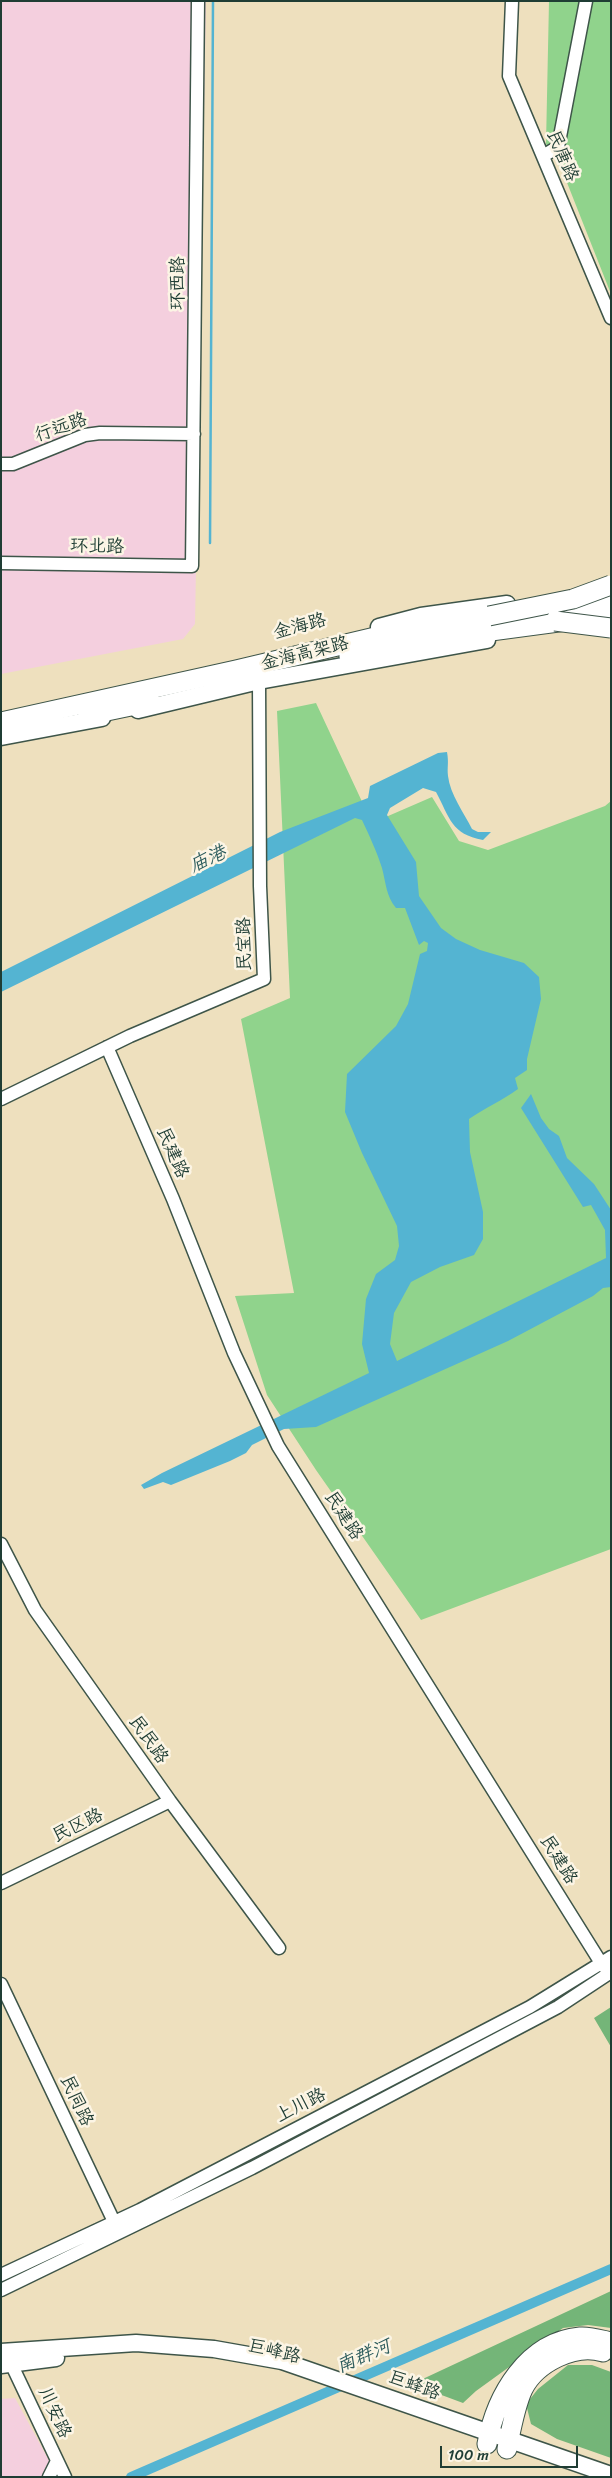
<!DOCTYPE html>
<html>
<head>
<meta charset="utf-8">
<style>
	body { margin:0 }
	#map { position:relative; width:612px; height:2478px; overflow:hidden; background:#eee0be; font-family:Sriracha,sans-serif }
	canvas { display:block }
	.frame { position:absolute; inset:0; border:2px solid #1f3d34; pointer-events:none }
	.scale { position:absolute; left:440px; top:2446px; width:138px; height:22px; box-sizing:border-box; border:2px solid #1f3d34; border-top:0; padding-left:6px; font-size:15px; line-height:18px; white-space:nowrap; color:#1f3d34; -webkit-text-stroke:4px #fcf5e5; paint-order:stroke }
</style>
</head>
<body>
<div id="map">
<canvas width="612" height="2478"></canvas>
<div class="frame"></div>
<div class="scale">100 m</div>
</div>
<script>
const ctx = document.querySelector('canvas').getContext('2d');
ctx.lineJoin = 'round';
function fillPath(path, color) { ctx.fillStyle = color; ctx.fill(path, 'evenodd'); }
function strokePath(path, color, width, dash) { ctx.strokeStyle = color; ctx.lineWidth = width; ctx.lineCap = dash ? 'butt' : 'round'; ctx.setLineDash(dash || []); ctx.stroke(path); }
function drawText(font, color, halo, rows, align = 'center') {
  ctx.font = font + ' Sriracha,"LXGW WenKai TC",sans-serif'; ctx.lineWidth = 5; ctx.setLineDash([]); ctx.textBaseline = 'middle'; ctx.strokeStyle = halo; ctx.fillStyle = color; for (const [text, x, y, turn = 0] of rows) {
    ctx.save(); ctx.translate(x, y); ctx.rotate((+turn || 0) * Math.PI / 180); ctx.textAlign = isNaN(turn) ? turn : align; if (halo) ctx.strokeText(text, 0, 0); ctx.fillText(text, 0, 0); ctx.restore();
  }
}
const built = new Path2D(`
	M1,1h205l-11,623 -12,15 -182,35z
	M15,2398l38,70 4,9h-56v-78z`);
const green = new Path2D(`
	M549,1h62v293l-47,-119 -18,-31z
	M316,703l56,120 60,-26 27,44 29,9 117,-44 6,-5v748l-190,71 -105,-150 -49,-75 -32,-99 59,-3 -53,-274 49,-21 -13,-287z`);
const forest = new Path2D(`
	M611,2007v40l-17,-29z
	M611,2291v37l-23,-3 -25,3 -87,63 -13,12 -51,-19z
	M568,2365h24l19,7v86l-54,-19 -26,-15 -5,-20 12,-15z`);
const water = new Path2D(`
	M447,752c2,11 0,15 1,24 2,18 16,37 24,53l6,3h13l-8,8c-32,-6 -33,-22 -47,-48l-13,-4 -33,20 -3,7 29,47 3,34 22,32 15,11 24,11 44,13 15,14 2,22 -14,60v11l-12,8 3,11c-15,11 -33,19 -49,30l1,33 13,60v27l-9,16 -34,12 -29,15 -17,31 -4,31 7,17 209,-103 -1,-28 -14,-25 -8,2 -62,-99 10,-14 10,24 8,11 10,7 8,22 27,26 17,26v77l-8,1 -10,8 -85,45 -192,86 -32,2 -32,16 -6,8 -16,8 -59,24 -8,-3 -19,7 -3,-4 21,-12 207,-100 -7,-29 4,-45 10,-25 19,-14 4,-14 -2,-20 -35,-73 -17,-41 2,-38 49,-48 12,-22 12,-50 7,-3 1,-8 -4,-2 -5,4 -14,-37h-9c-10,-12 -10,-25 -14,-40 -5,-16 -13,-33 -20,-48l-7,-2 -354,174v-20l279,-140 88,-34 2,-12 68,-33z`);
const stream = new Path2D(`
	M210,543l3,-542`);
const canal = new Path2D(`
	M131,2477l480,-208`);
const minor = new Path2D(`
	M512,1l-3,75 102,242
	M543,156l15,-9 28,-146
	M1,464h12l72,-29 15,-2 94,1
	M1,563l191,3 6,-565
	M107,1047l66,152 61,154 44,93 323,517 9,10
	M1,1099l129,-63 134,-57 -4,-93 -1,-205
	M1,1544l34,66 135,191 109,147
	M1,1883l169,-82
	M1,1984l116,244
	M1,2275l139,-65 294,-153 96,-50 81,-50
	M1,2290l251,-122 306,-161 53,-35
	M8,2357l57,120
	M49,2477l8,-16`);
const major = new Path2D(`
	M379,627l42,-11 86,-12
	M138,710l121,-29 228,-41
	M1,737l101,-19
	M1,2352l135,-9 78,6 68,12 329,114
	M1,2365l55,-7`);
const highway = new Path2D(`
	M562,607l49,-6
	M349,656l97,-19 165,-22
	M88,715l62,-13
	M1,722l235,-52 173,-41 96,-15
	M487,2444c9,-49 40,-102 93,-107 9,-1 22,3 31,5
	M507,2449c4,-19 8,-43 16,-60 13,-26 52,-46 80,-37`);
const highwayBridge = new Path2D(`
	M489,616l84,-17 38,-14
	M555,621l56,7`);
const streetNames = [
	["民唐路",562,156,67],
	["环西路",178,283,-90],
	["行远路",61,428,-19],
	["环北路",97,547,1],
	["金海路",300,627,-15],
	["金海高架路",305,654,-14],
	["民宝路",245,944,-91],
	["民建路",172,1153,66],
	["民建路",343,1516,57],
	["民民路",148,1740,55],
	["民区路",78,1826,-26],
	["民建路",558,1860,58],
	["民同路",76,2101,65],
	["上川路",301,2106,-27],
	["巨峰路",274,2352,13],
	["巨蜂路",414,2386,20],
	["川安路",54,2413,65]
];
const waterNames = [
	["庙港",208,860,-25],
	["南群河",364,2357,-23]
];
fillPath(built, '#f4cfde');
fillPath(green, '#90d38c');
fillPath(forest, '#74b578');
fillPath(water, '#54b4d2');
strokePath(stream, '#54b4d2', 2.5);
strokePath(canal, '#54b4d2', 10);
strokePath(minor, '#3e5549', 15);
strokePath(major, '#3e5549', 19);
strokePath(highway, '#3e5549', 21);
strokePath(minor, '#fff', 12);
strokePath(major, '#fff', 16);
strokePath(highway, '#fff', 19);
strokePath(highwayBridge, '#3e5549', 21, []);
strokePath(highwayBridge, '#fff', 19);
drawText('18px', '#1f3d34', '#fcf5e5', streetNames);
drawText('italic 19px', '#2c5b5c', '#fcf5e5', waterNames);
</script>
</body>
</html>
